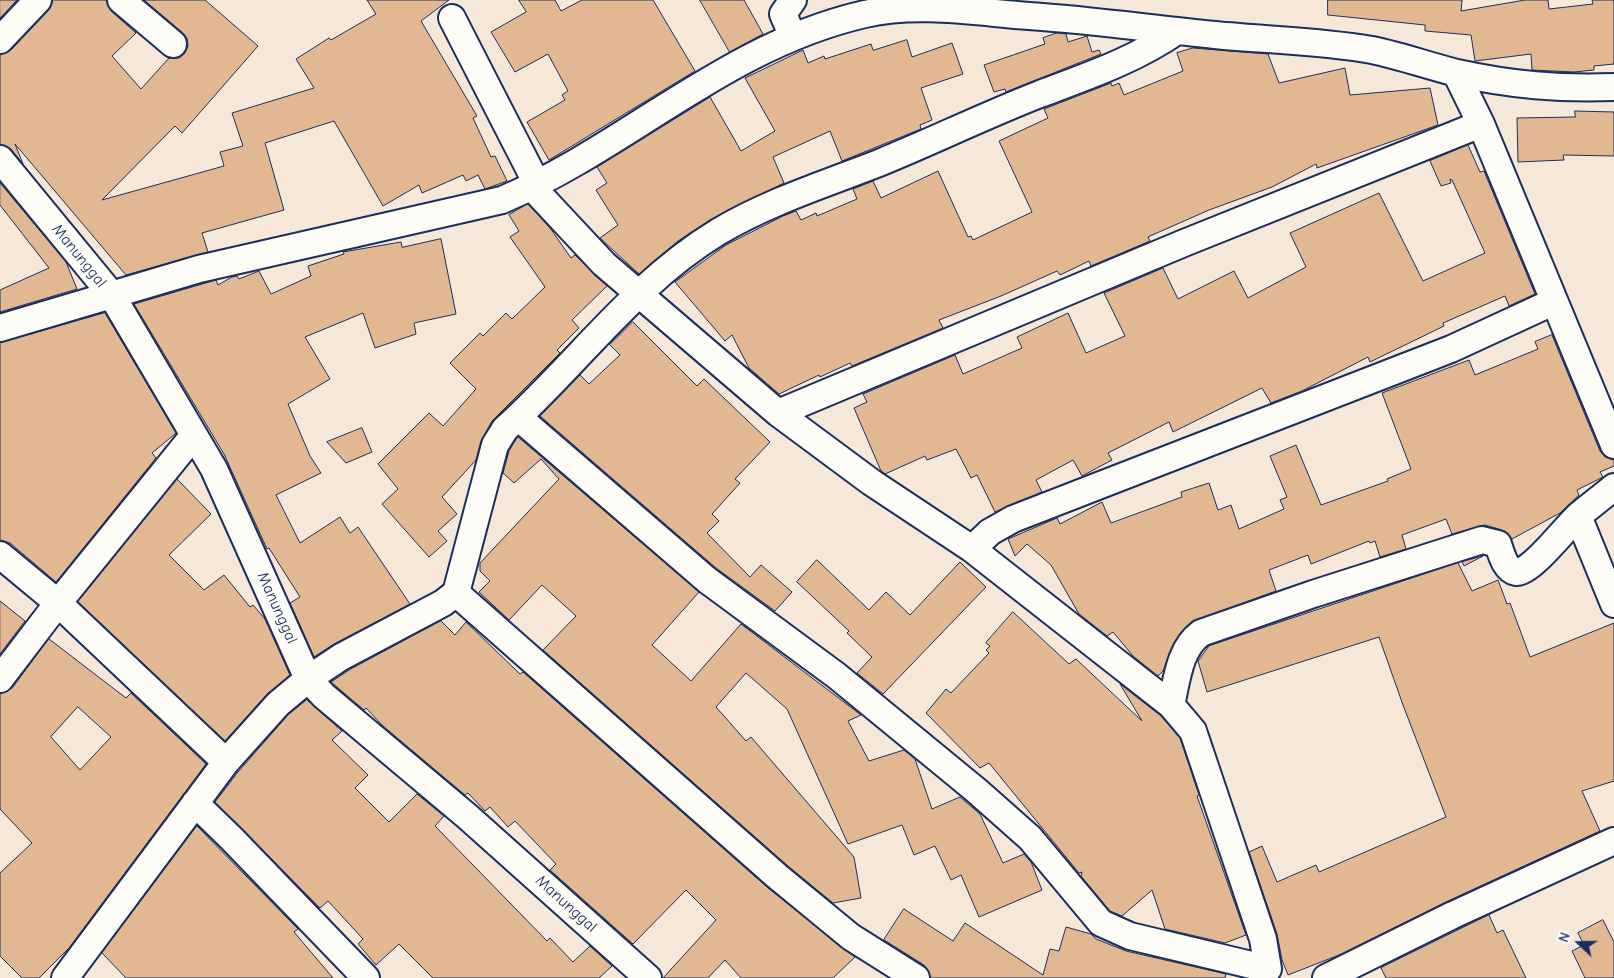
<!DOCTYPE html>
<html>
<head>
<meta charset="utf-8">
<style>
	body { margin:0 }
	#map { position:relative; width:1614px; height:978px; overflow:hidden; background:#f5e8d8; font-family:"Comic Neue",sans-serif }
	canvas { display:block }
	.north { position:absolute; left:1554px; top:918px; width:50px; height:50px; -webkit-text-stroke:4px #fdfcf7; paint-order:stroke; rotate:291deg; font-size:14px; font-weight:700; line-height:20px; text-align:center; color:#1b2f5e }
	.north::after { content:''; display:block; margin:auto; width:18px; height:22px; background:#1b2f5e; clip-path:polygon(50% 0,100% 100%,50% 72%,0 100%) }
</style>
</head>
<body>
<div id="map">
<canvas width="1614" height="978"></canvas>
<div class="north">N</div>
</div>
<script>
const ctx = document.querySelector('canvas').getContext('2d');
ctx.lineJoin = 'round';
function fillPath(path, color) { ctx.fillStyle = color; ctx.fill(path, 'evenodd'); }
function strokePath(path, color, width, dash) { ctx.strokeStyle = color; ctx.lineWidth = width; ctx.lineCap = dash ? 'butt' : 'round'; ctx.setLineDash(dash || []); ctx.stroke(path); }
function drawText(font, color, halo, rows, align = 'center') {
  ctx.font = font + ' "Comic Neue",sans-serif'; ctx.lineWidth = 5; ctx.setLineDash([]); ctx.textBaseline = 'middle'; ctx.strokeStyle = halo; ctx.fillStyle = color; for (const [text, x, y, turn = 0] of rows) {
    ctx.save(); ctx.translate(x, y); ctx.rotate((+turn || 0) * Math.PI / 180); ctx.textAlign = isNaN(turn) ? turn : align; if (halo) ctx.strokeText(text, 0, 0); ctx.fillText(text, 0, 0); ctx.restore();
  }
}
const building = new Path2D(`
	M0,0h17l-17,18z
	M53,0h53l5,11 25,22 -24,23 29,33 28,-31h10l6,-5 3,-7 -1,-8 -4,-5 -39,-33h61l53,46 -76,87 -7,-7 -73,74 122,-34 -4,-14 23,-6 -11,-33 82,-25 -18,-29 33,-21 2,2 45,-26 -9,-14h82l-28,21 56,95 -4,2 18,39 4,-1 12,25 -22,8 -7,-14 -12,6 -3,-6 -41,18 -3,-8 -36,21 -49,-85 -69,22 19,67 -82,23 6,19 -82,23 -111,-131 8,20 -12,-15 -11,-5v-89l11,-5 38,-40z
	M519,0h36l6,11 21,-11h71l42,71 -146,89 -22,-38 38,-22 -3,-5 6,-4 -20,-37 -33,18 -24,-40 35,-20z
	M700,0h44l19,34 -33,18z
	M1328,0h134l-1,11 64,-11h23l1,9 44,-5 -1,-4h22v64l-20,2v4l-20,2 -42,-2 -1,-16 -56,7 -4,-26 -46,-4v-6l-97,-10z
	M1057,33l9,1 2,8 19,-6 5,16 7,-2 2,4 -95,38 -1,-3 -11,3 -10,-27 61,-21 -2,-6z
	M907,40l5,17 40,-14 11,31 -42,14 11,32 -12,5 1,4 -79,32 -12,-30 -57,26 11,26 -74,37 -32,21 -39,33 -39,-36 18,-13 -22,-35 11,-7 -10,-16 113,-70 31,54 34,-20 -30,-53 58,-28 5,13 16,-7 1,3 46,-15 2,6z
	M1193,48l75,6 11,29 66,-15 5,27 80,-7 8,37 -121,43 -1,-4 -44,23 -63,23 -59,26 -2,1 2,4 -59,25 -2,-5 -29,14 -3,-4 -56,25 -62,24 4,8 -91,38 -2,-3 -30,14 -1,-2 -40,19 -30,-26 -17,-33 -7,6 -50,-59 51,-37 57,-29 13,-5 5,9 15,-7 1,3 40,-17 -4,-10 20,-8 8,17 57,-27 30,66 3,-1 2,4 59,-28 -33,-71 49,-23 -4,-9 67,-26 1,3 7,-3 5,12 59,-24 -6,-18z
	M1575,111l39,1v44l-51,-1 1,5 -46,2 -1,-44 58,-1z
	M1468,145l12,27 4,-1 51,123 -26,12 -4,-10 -62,27 1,3 -74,36 -2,-5 -66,34 -31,12 -9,-15 -89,44 -4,-10 -61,31 4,7 -30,16 -9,-16 -37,20 6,12 -47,20 -18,-37 -6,3 -15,-29 -29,11 -2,-4 -40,18 -4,-3 -27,-63 13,-6 -4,-8 92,-39 8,19 59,-26 -5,-11 51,-24 18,40 39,-17 -21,-43 59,-25 15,31 56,-28 14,27 58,-31 -16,-34 89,-40 44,88 62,-28 -33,-73 -2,-1 1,4 -10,3 -11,-25z
	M0,183l66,79 11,27 -77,23v-22l49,-22 -49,-63z
	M528,204l22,24 21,30 4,-3 32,31 -35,34 7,8 -22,22 3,3 -68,68 -11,20 -5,19 -34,37 15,17 -19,17 9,10 -18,16 -47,-53 16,-15 -20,-25 51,-51 14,13 33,-37 -26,-26 30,-30 3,3 23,-23 6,6 33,-32 -35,-50 9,-6 -10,-16z
	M441,239l15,75 -42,9 2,11 -41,14 -12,-35 -58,24 25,42 -42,25 22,52 11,17 -45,22 24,48 40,-26 10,16 8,-6 52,77 -76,40 -20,13 -24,-54 10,-6 -31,-49 -2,1 -43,-95 -90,-150 82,-24 2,5 14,-8 5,-1 2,3 20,-8 12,23 40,-18 -3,-10 36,-12 -1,-2 58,-10 1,5z
	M105,313l71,120 -24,20 4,5 -100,124 -46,-39 -10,-3v-197z
	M633,322l64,64 7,-7 66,63 -35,37 5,4 -28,31 7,7 -12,12 43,44 11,-12 31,27 -17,19 -59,-43 -176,-152 40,-41 9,9 31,-29 -10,-10z
	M1552,335l48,116 5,6 9,3v6l-14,6 3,5 -26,13 2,5 -19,18 -48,26 -10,-9 -17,-5 -33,9 -6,-15 -44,16 4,14 -26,8 -5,-16 -5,2 -1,-2 -58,23 -3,-9 -39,15 7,21 -85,31 -16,19 -12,30 -5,5 -25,-20 -20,-24 -6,4 -28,-22 -28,-49 -24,-21 -12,12 -7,-17 49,-21 3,6 42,-22 9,21 71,-26 -1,-5 28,-9 9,27 13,-5 8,24 45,-20 -4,-9 7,-3 -17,-41 26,-11 25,60 67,-24 -1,-2 24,-10 -29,-76 87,-33 6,15 63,-26 -3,-7z
	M362,428l10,24 -26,11 -19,-21z
	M518,437l181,155 -47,53 39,36 50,-57 120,91 -13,6 21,40 35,-11 11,9 17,50 28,-12 20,17 23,49 21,-9 7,8 11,28 -63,27 -18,-42 -10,5 -16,-34 -21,9 -12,-30 -54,19 -61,-135 -41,-36 -30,34 30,34 5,-4 103,120 7,41 -28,5 -45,-37 -245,-216 33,-34 -34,-31 -33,35 -30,-28 11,-11 -10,-10v-8l79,-84 -18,-20 -27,24 -11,-10 6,-22z
	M177,479l34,35 -42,41 35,35 20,-15 26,32 3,-2 12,14 25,56 -23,19 -42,47 -147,-139z
	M1483,556l-19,10 -2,-4z
	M817,560l52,50 17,-18 24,23 50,-53 26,25 -103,107 -26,-21 15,-16 -25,-24 2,-2 -52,-49z
	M1458,563l14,28 26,-11 9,24 3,-1 20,54 84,-34v158l-32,10 18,40 -154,71 -107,53 -51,20 -6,-15 -5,-26 -28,-82 13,-6 15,36 39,-17 3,7 127,-55 -43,-112 -24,-68 -172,55 -9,-31 11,-15z
	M0,601l25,20 -25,33z
	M1013,612l56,52 7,-5 66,62 -22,-37 41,32 19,22 19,57 -2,1 49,139 -21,8 -60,-14 -13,-39 -30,26 -12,-5 -29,-35 1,-4 -3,1 -90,-110 -9,5 -54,-55 20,-24 5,4 38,-40 -3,-3 4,-4 -4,-3z
	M441,621l14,14 11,-13 54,52 3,-2 245,216 87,69 -22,21h-92l-16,-18 -17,18h-45l53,-58 -30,-30 -53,54 -83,-74 6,-6 -41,-43 -7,6 -18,-20 -5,4 -17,-18 -3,2 -82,-69 -17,-18 -2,2 -33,-28 18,-12z
	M49,639l77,59 5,-5 75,71 -137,184 -30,30h-17l-22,-22v-83l32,-30 -32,-34v-115l12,-6zM78,707l33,30 -31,33 -29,-33z
	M307,700l35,31 -10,9 36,35 -13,13 34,34 28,-28 27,22 -9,10 112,115 3,-3 23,24 17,-16 22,20 -13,12h-166l-34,-34 -23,21 -18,-21 5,-5 -35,-38 -8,7 -105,-106 23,-30 50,-57z
	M197,826l101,103 -4,3 39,46h-207l-24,-25z
	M904,909l49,32 12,-18 78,52 7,-26 9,2 7,-24 25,7 5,5 30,12 100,23 -1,4h-294l-7,-13 -40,-25z
	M1489,915l8,18 6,-3 23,48h-140l-5,-10z
	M1603,920l11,22v36h-29l-13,-27 12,-6 -6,-12z`);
const street = new Path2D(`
	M121,0l52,44
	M793,0l-10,14 10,23
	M452,18l85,166
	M0,40l38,-40
	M1456,73l25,51 133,321
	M0,159l111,135 103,175 94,210 16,17 144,121 180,161
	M0,328l199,-59 303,-69c128,-55 223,-154 363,-186 53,-12 110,-2 164,2 62,4 124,13 186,19 52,5 106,6 157,15 29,6 57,16 85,23 55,12 101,16 157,14
	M778,413l406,-170 297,-119
	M518,417l189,163 130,96 140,115 53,47 71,85 29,13 138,33 -5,-30 -70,-208 -22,-26 -199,-156 -101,-67 -93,-69 -174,-149 -72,-77
	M194,435l-136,168 168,159
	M1578,516l36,88
	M972,549l18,-17 23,-13 438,-170 102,-47
	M0,555l58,48 -58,76
	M456,593l322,284 73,60 65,41
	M1171,705c6,-25 8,-56 30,-72l112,-39 169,-54 16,4c3,9 7,26 18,28 14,2 50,-45 62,-56 12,-10 24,-19 36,-29
	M195,803l37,36 134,139
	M65,978l161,-216 52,-58 30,-25 33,-22 102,-54 13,-10 39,-148 10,-16c72,-65 129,-146 213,-197 50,-30 107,-48 161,-69 54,-22 107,-48 161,-69 48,-18 95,-34 137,-63
	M1326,978l127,-63 161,-74`);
const streetNames = [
	["Manunggal",79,256,51],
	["Manunggal",277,608,66],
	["Manunggal",566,904,42]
];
fillPath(building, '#e1b891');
strokePath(building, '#1b2f5e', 1);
strokePath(street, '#1b2f5e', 30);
strokePath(street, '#fdfcf7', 26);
drawText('16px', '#1b2f5e', '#fdfcf7', streetNames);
</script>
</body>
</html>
